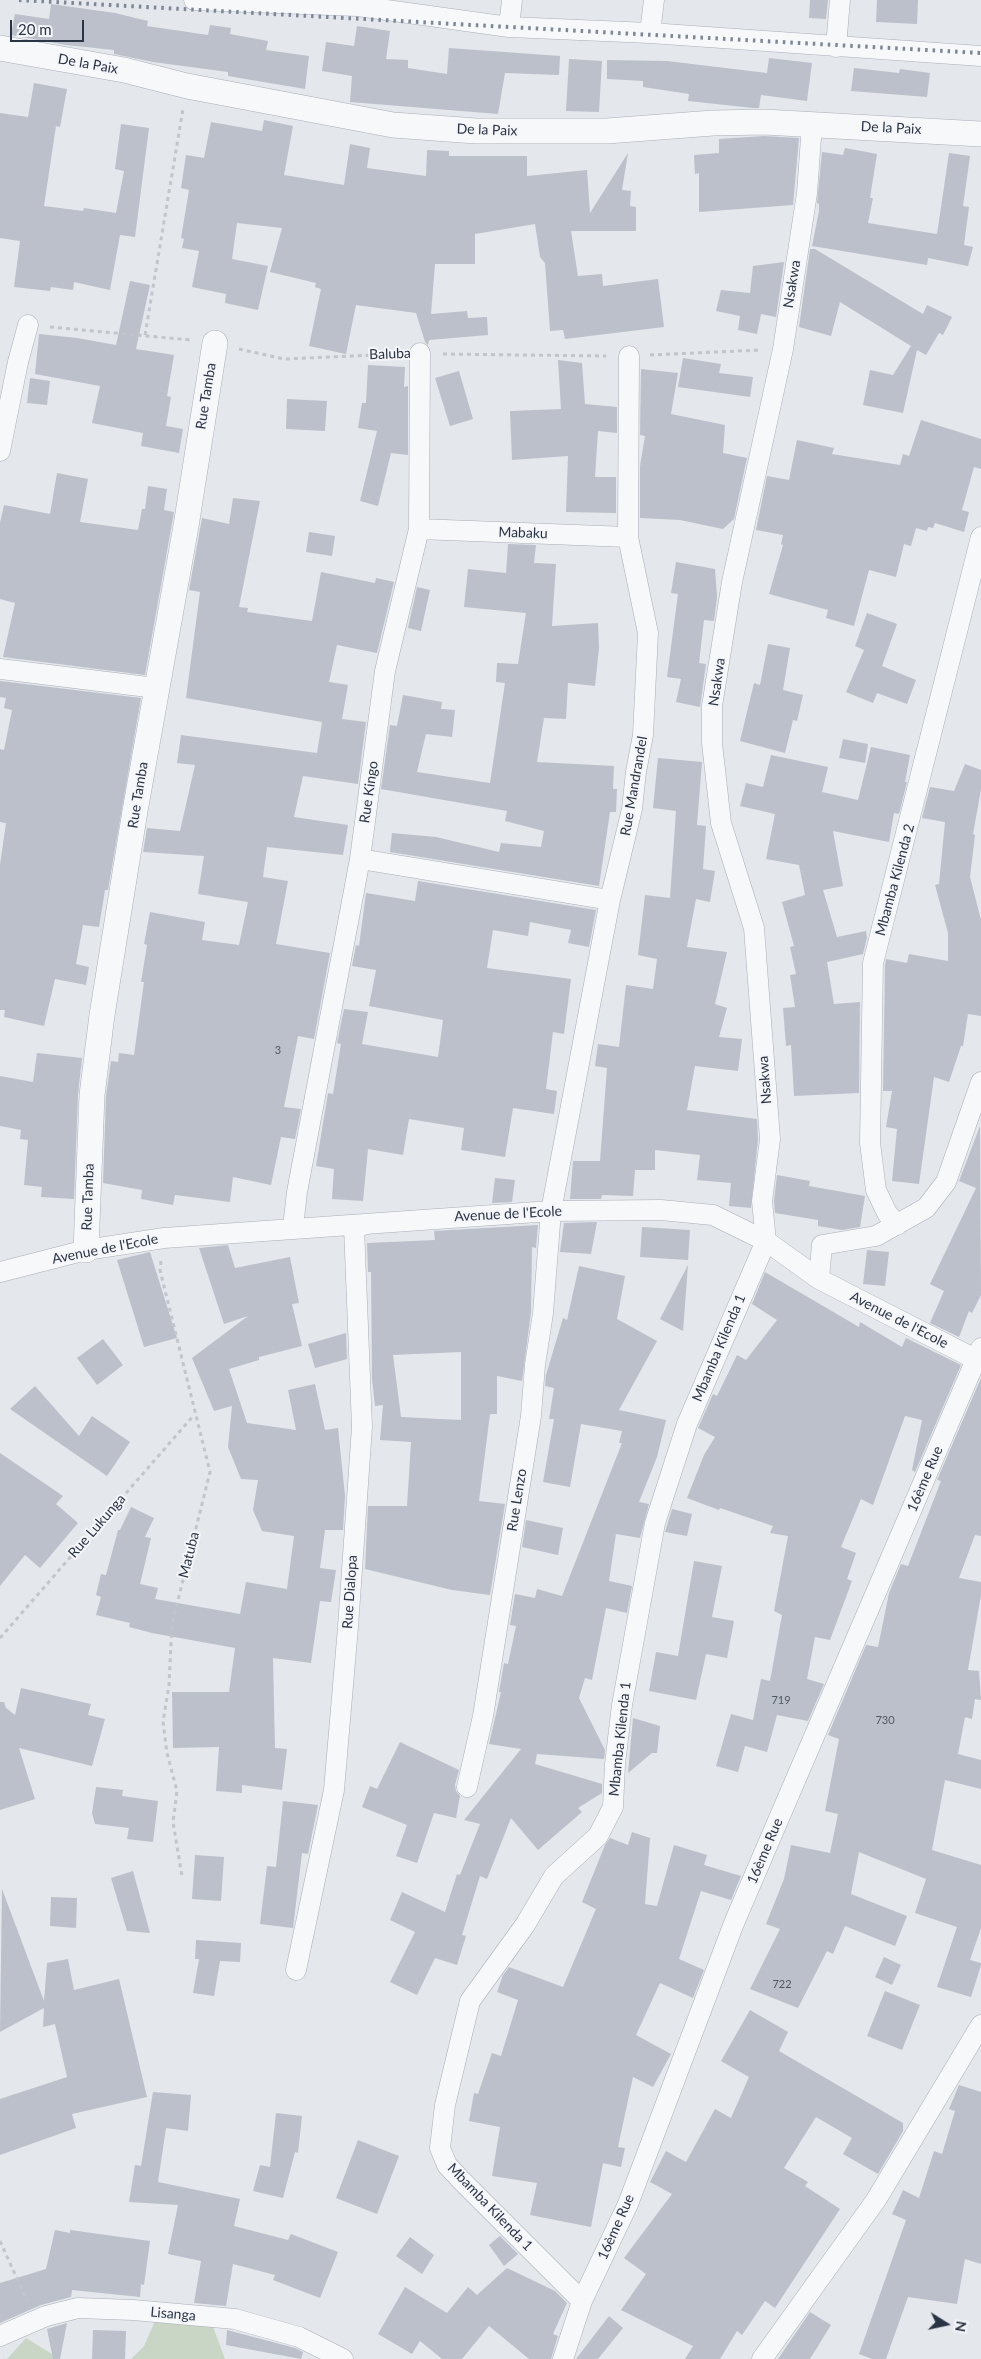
<!DOCTYPE html>
<html>
<head>
<meta charset="utf-8">
<style>
	body { margin:0 }
	#map { position:relative; width:981px; height:2359px; overflow:hidden; background:#e4e7ec; font-family:Lato,sans-serif }
	canvas { display:block }
	.north { position:absolute; left:921px; top:2299px; width:50px; height:50px; -webkit-text-stroke:4px #f4f6f9; paint-order:stroke; rotate:100deg; font-size:14px; font-weight:700; line-height:20px; text-align:center; color:#2b3445 }
	.north::after { content:''; display:block; margin:auto; width:18px; height:22px; background:#2b3445; clip-path:polygon(50% 0,100% 100%,50% 72%,0 100%) }
	.scale { position:absolute; left:10px; top:20px; width:74px; height:22px; box-sizing:border-box; border:2px solid #2b3445; border-top:0; padding-left:6px; font-size:15px; line-height:18px; white-space:nowrap; color:#2b3445; -webkit-text-stroke:4px #f4f6f9; paint-order:stroke }
</style>
</head>
<body>
<div id="map">
<canvas width="981" height="2359"></canvas>
<div class="north">N</div>
<div class="scale">20 m</div>
</div>
<script>
const ctx = document.querySelector('canvas').getContext('2d');
ctx.lineJoin = 'round';
function fillPath(path, color) { ctx.fillStyle = color; ctx.fill(path, 'evenodd'); }
function strokePath(path, color, width, dash) { ctx.strokeStyle = color; ctx.lineWidth = width; ctx.lineCap = dash ? 'butt' : 'round'; ctx.setLineDash(dash || []); ctx.stroke(path); }
function drawText(font, color, halo, rows, align = 'center') {
  ctx.font = font + ' Lato,sans-serif'; ctx.lineWidth = 4; ctx.setLineDash([]); ctx.textBaseline = 'middle'; ctx.strokeStyle = halo; ctx.fillStyle = color; for (const [text, x, y, turn = 0] of rows) {
    ctx.save(); ctx.translate(x, y); ctx.rotate((+turn || 0) * Math.PI / 180); ctx.textAlign = isNaN(turn) ? turn : align; if (halo) ctx.strokeText(text, 0, 0); ctx.fillText(text, 0, 0); ctx.restore();
  }
}
const green = new Path2D(`
	M159,2312l54,15 12,32h-94l13,-13z
	M26,2338l34,21h-53z`);
const building = new Path2D(`
	M810,0h18l-2,19 -17,-1z
	M877,0h41l-1,24 -41,-2z
	M51,4l64,9 33,8 -1,5 61,9 2,-10 21,3 -1,6 38,7 -2,9 43,6 -4,33 -77,-13v-4l-75,-10 -39,-8v-4l-48,-5 -55,-10 4,-21 34,5z
	M357,26l33,5 -4,28 22,1v8l39,6 2,-26 111,8 -1,19 -54,-2 -7,41 -148,-12 2,-26 -30,-5 4,-29 28,4z
	M769,58l43,5 -5,38 -46,-6 -2,13h-6l-65,-7 1,-7 -46,-7v-6l-36,-2v-19l60,1 100,12z
	M569,59l33,2 -3,51 -33,-1z
	M854,68l45,5 1,-4 30,4 -3,24 -76,-6z
	M34,83l33,6 -7,38 -4,-1 -12,80 39,5 1,-3 32,5 8,-42 -9,-2 6,-45 28,4 -14,109 -15,-2 -10,55 -36,-8 -1,8 -22,-3 -1,4 -36,-4 6,-46 -20,-3v-125l28,4z
	M264,120l29,6 -9,49 60,10 6,-41 20,4 -3,20 59,8 1,-26 22,1v5h78v20l60,-6 3,43 38,-60 -6,37 9,1 -1,15 6,1v24h-65l7,45 24,-2 1,12 55,-7 6,48 -99,12 -2,-9 -13,1 -5,-68 -5,-6 -5,-33 -60,10v30h-40l-4,50 36,-3 1,7 19,-1 1,18 -59,5 -1,5 -3,-3 -9,-29 -60,-8 -10,49 -37,-8 12,-57 -6,-2 1,-4 -46,-11 12,-44 -45,-5 -5,36 36,7 -10,44 -33,-7 1,-9 -34,-7 7,-36 -17,-3 2,-9 -3,-1 8,-48 -8,-2 5,-33 18,3 7,-36 51,9z
	M764,136l35,2 -6,67 -94,7v-39l-4,1 -1,-19 25,-2v-14z
	M845,148l32,6 -7,44h3l-5,25 69,11 12,-81 21,3 -7,50 6,1 -5,38 9,2 -5,19 -40,-8 -1,7 -115,-19 7,-35v-8l-2,1 5,-52 21,3z
	M810,249h5l108,65 4,-9 25,12 -9,18 -4,-2 -13,22 -9,-5 -14,63 -40,-8 7,-35 23,5 18,-29 -71,-44 -9,34 -32,-9z
	M784,262l-8,55 -15,-3 -4,20 -19,-4 2,-14 -24,-5 5,-21 29,3 3,-27z
	M130,281l20,4 -14,64 38,6 -7,41 4,1 -5,29 17,3 -4,24 -38,-7 2,-13 -51,-10 8,-37 -65,-12 4,-40 38,4 39,7z
	M683,358l38,6 -2,9 34,4 -3,20 -72,-10z
	M558,360l24,3 3,41 32,3v26l-19,-2 -3,46h21v36l-50,-1 2,-56 -56,4 -2,-49 51,-2z
	M368,365l37,2 -1,20 4,-1v69l-17,-2 -13,53 -18,-5 17,-70 -19,-3 4,-25h4z
	M641,369l37,4 -7,41 54,11 -2,28 24,5 -13,61 -11,10 -43,-9 -40,-2v-52l5,-30 -5,-1z
	M459,371l14,48 -23,7 -15,-48z
	M30,378l20,3 -3,24 -20,-2z
	M287,399l40,2 -2,30 -39,-2z
	M921,420l60,19v30l-7,-2 -12,43 7,2 -5,20 -29,-9 -2,5 -5,-1 -1,4 -11,-3 -5,18 -7,-2 -8,33 -27,-7 -15,56 -28,-8 2,-8 -59,-16 14,-49 -2,-1 2,-9 -27,-5 11,-54 22,4 8,-40 37,8 -2,6 68,11 3,-11 6,2z
	M57,473l31,6 -8,43 58,8 4,-21h3l3,-23 19,3 -3,21 10,2 -29,163 -142,-18 12,-54 -15,-4v-76l4,-18 46,9z
	M233,498l27,3 -21,106 9,1 -1,4 65,9 9,-49 54,11 1,-5 18,4 -17,71 -40,-8 -8,37 19,3 -6,34 24,3 -8,62 -55,-8 -9,41 54,8 -5,30 -76,-8 -4,30 25,4 -12,63 54,9 -16,86 -16,-3 -14,71 17,2 -6,30 -14,-2 -10,48 -38,-8 -3,25 -55,-7 -2,10 -32,-6 1,-9 -39,-7 3,-87 5,-35 7,1 1,-9 15,2 10,-73h-3l6,-37 -3,-1 6,-32 55,10 -3,18 37,5 9,-43 -50,-8 6,-38 -61,-4 4,-24 33,3 15,-66 -18,-2 4,-28 136,18 5,-31 -136,-24 14,-106 -11,-2 13,-72 27,6z
	M309,532l26,4 -3,20 -26,-4z
	M508,544l28,1 -2,18 22,1 -4,62 46,-3 1,25 -4,38 -27,-3 -2,36 -22,-1 -7,44 77,4 -1,23h4l-1,23h-6l-11,74 -209,-34 2,-19 44,4 63,15 2,-9 40,4 3,-16 -39,-10 2,-10 -126,-22 9,-64 7,1 6,-31 39,7 -1,7 14,1 -3,27 -26,-3 -9,38 73,11 15,-100 -9,-1 1,-19 21,1 8,-51 -62,-6 4,-38 38,4z
	M676,562l39,7 2,28 -3,24 -10,-1 -5,43 7,1 -6,43 -24,-5 5,-23 -14,-2 11,-83 -7,-1z
	M417,587l13,3 -9,41 -13,-3z
	M867,613l30,11 -15,42 34,14 -9,24 -30,-11 -4,10 -27,-11 18,-42 -9,-4z
	M768,644l22,4 -7,42 20,5 -6,26 -4,-1 -8,33 -45,-12 14,-58 6,2z
	M0,681l141,17 -33,192h-3l-6,37 -16,-2 -7,39 13,3 -3,18 -31,-6 -11,47 -40,-9 1,-7h-5v-145l6,-42 -6,-1v-73l4,1 8,-40 -8,-2 2,-10 -6,-1z
	M843,739l25,5 -3,19 -26,-5z
	M871,747l39,8 -5,27h2l-8,32 -5,-1 -5,29 -56,-11 10,55 -20,4 14,47 29,-6 1,7 -4,16 -36,8 7,42 26,-2 -1,91 -65,3 -3,-51 -5,1 -3,-38 12,-1 -5,-32 6,-1 -6,-27 4,-1 -12,-44 23,-7 -6,-30 -33,-6 9,-45 -35,-8 6,-23 17,4 8,-32 57,12 -6,25 36,8z
	M658,758l44,4 -5,63 9,1 -3,43 12,2 -5,31 -14,-3 -9,48 40,5 -12,52 12,4 -8,29 23,2 -4,32 -43,-5 -8,44 70,9 1,20 -7,69 -22,-2 2,-23 -34,-3 3,-25 -45,-5v20h-20l-2,26 -31,-1 -1,4h-31l3,-38h27l7,-93 -12,-2 3,-22 21,3 7,-62 27,4 4,-30 -19,-4 7,-60 25,3 6,-87 -23,-3z
	M965,764l16,6v19l-8,45 2,1 -5,42 11,43v96l-13,-2 -5,32h-2l-12,36 -15,-5 -15,107 -27,-3 5,-52 -11,-2 6,-36h-9l2,-126 1,-6 21,4 2,-9 39,7v-28l-13,-48 4,-1 6,-62 -23,-4 8,-31 24,4z
	M418,881l178,29 -7,37 -21,-4 3,-13 -41,-8 -2,14 -35,-6 -6,38 84,11 -7,55 -11,-2 -7,57 11,2 -3,23 -41,-6 -8,49 -44,-7 3,-22 -55,-9 -6,36 -35,-6 -5,52 -31,-2 2,-30 -18,-3 12,-73 5,1 8,-50 -4,-1 7,-34 24,3 -6,32 76,13 5,-37 -74,-14 7,-36 -24,-4 4,-21 3,1 7,-53 49,8z
	M37,1053l45,5 -4,36 -4,105 -33,-2 1,-10 -18,-2 4,-45 -8,-1 1,-9 -21,-4v-50l33,6z
	M980,1126l1,169 -9,18 -3,-2 -10,26 -29,-14 14,-32 -14,-7 46,-96 -17,-7z
	M777,1175l33,6 -1,5 56,10 -5,31 -18,3 -24,-4v-6l-43,-7 -1,-12z
	M495,1178l20,2 -3,22 -20,1z
	M597,1222l-6,32 -31,-2 4,-29z
	M538,1225l-2,23 -4,-1 -1,65 -9,69 -25,-5v38h-7l-11,87 26,3 -15,91 -38,-5 -87,-21 3,-63h39l4,-64 -31,-2 3,-35 -8,1 -3,-27 -1,-107h-3l-1,-29 68,-3 -1,-9zM461,1352v68l-60,-3 -8,-62z
	M642,1227l48,3 -2,30 -48,-3z
	M228,1245l7,23 55,-11 9,46 -7,1 10,42 -43,11v3l-30,9 18,54 49,7 -8,-40 27,-6 10,46 13,-2 7,68 -2,34h-18l-5,38 16,2 -5,32 -11,-1 -9,62 -38,-5 2,90 12,1 -5,41 -40,-5v8l-26,-2 3,-44 -46,1 -1,-56h57l6,-44 -83,-15 -23,-6 1,-4 -34,-8 5,-18 -5,-2 5,-21 5,1 12,-45h2l11,-23 23,11 -9,19 6,1 -11,46 18,4 -3,11 85,15 6,-32 41,7 7,-53 -32,-5 -9,-21 5,-30 -17,-1 -13,-32 4,-41 -18,5 -22,-53 56,-42 -24,8 -25,-76z
	M867,1250l22,2 -4,34 -22,-2z
	M150,1252l27,86 -33,9 -27,-87z
	M688,1265l-5,66 -23,-12z
	M579,1266l46,10 -8,43 40,22 -38,69 47,10 -9,37 -18,45 10,2 -9,34 -24,-4 -7,47 23,5 -5,27 -21,-5 -14,72 -7,-2 -6,20 26,52 -1,9 -67,-5 -2,10 67,20v9l-24,15 4,4 -44,38 -27,-32 -24,61 -7,-3 -18,59 4,1 -9,29 -22,-7 -18,37 -27,-13 25,-50 -25,-12 12,-28 43,20 12,-38 3,1 20,-51 -16,-4 57,-71 -32,-5 12,-52h-2l5,-29 4,1 8,-38 -6,-1 5,-31 20,4 2,-9 25,7 60,-153h-3l3,-12 -41,-7 -11,63 -27,-5 11,-63h-5l5,-31 -9,-2 1,-11 17,-57 4,2z
	M765,1272l94,55 1,-5 42,25 4,-9 55,27 -46,107 -3,-2 10,-50 -17,-4 -32,89 -12,-6 -20,48 15,6 -9,26 5,2 -22,59 -15,-3 -8,42 17,5 -16,37 -31,-6 -10,37 -22,-6 -7,26 -22,-6 15,-52 22,6 8,-41 9,2 12,-66 -8,-4 14,-75 -18,-3 3,-7 -53,-18 -1,2 -32,-12 17,-43 11,-18 -17,-9 15,-34 4,2 20,-41 9,5 31,-40 -25,-16z
	M346,1333l1,26 -32,9 -7,-24z
	M103,1339l20,26 -26,20 -20,-27z
	M981,1378v158l-6,-1 -16,43 22,4v13l-13,75 11,1 2,29 -6,-1 -3,20 -7,-2 -7,37 23,6v29l-36,-9 -13,70 49,15v63l-11,32 11,3v2l-10,32 -34,-10 20,-60 -42,-14 11,-34 -67,-27 -8,42 56,22 -12,30 -50,-20 -12,28 -6,-3 -29,57 -48,-19 30,-60 -14,-5 18,-45 7,-34 39,8 8,-39 -13,-3 14,-72 -11,-4 38,-90 12,2 11,-54 12,-29 7,2 33,-85 -4,-1z
	M35,1386l44,50 13,-20 38,26 -23,34 -97,-67z
	M0,1453l63,43 -7,8 22,19 -38,45 -15,-13 -25,31z
	M672,1509l20,5 -5,22 -22,-4z
	M526,1520l37,8 -5,27 -36,-8z
	M694,1561l28,5 -10,51 22,4 -7,37 -21,-4 -10,46 -47,-9 7,-39 22,4z
	M21,1688l70,16 -3,11 17,4 -13,47 -73,-18 16,51 -35,11v-108h4l2,6 9,7z
	M633,1718l27,8 -3,27h-5l-24,20z
	M400,1742l59,28 -4,15 1,6 4,5 -4,22 -22,-5 -17,50 -21,-7 11,-31 -45,-18 8,-21 7,3z
	M96,1787l27,3 -1,6 36,5 -5,41 -26,-3 2,-11 -34,-4 -3,-11z
	M283,1801l35,4 -10,49 -6,-1 -9,75 -33,-4 7,-58 9,1z
	M632,1832l18,6 -5,66 12,2 17,-61 33,10 -3,10 37,11 -10,24 -30,-9 -22,68 25,11 -11,28 -33,-15 -24,52 35,19 -18,33 -20,-10 -15,70 7,1 -4,19 -18,-4 -12,64 -61,-12 7,-32 -45,-7 8,-49 -31,-6 5,-28 4,1 14,-41 9,3 17,-56 -21,-8 6,-17 6,-8 54,20 33,-78 -14,-7 23,-57 5,-7 18,7z
	M195,1855l29,2 -3,44 -29,-2z
	M133,1871l17,62 -23,-2 -16,-53z
	M2,1889l42,112 3,-38 21,-4 6,31 45,-11 28,118 -75,17 4,14 -76,27v-56l67,-22 -12,-53 -12,3 1,-19 -44,24z
	M51,1897l26,1 -1,30 -26,-2z
	M196,1940l45,3 -1,19 -20,-1 -6,35 -21,-3 6,-34h-4z
	M884,1957l17,8 -9,20 -17,-8z
	M885,1991l35,14 -18,45 -35,-14z
	M750,2010l38,22 -9,19 124,72v8l-25,43 -35,-20 9,-16 -36,-21 -32,51 24,14 -3,4 35,23 -65,99 -10,-7 -23,34 -5,-4 -17,28h-35l8,-13 -72,-36 25,-36 -22,-16 48,-64 -22,-12 16,-31 20,11 29,-53 16,9 18,-41 -28,-16z
	M959,2085l22,7v172l-16,-5 -8,45 -49,-7 -22,62h-14l-13,-5 47,-134 -14,-6 11,-24 16,8 15,-47 8,3 13,-43 -6,-2z
	M153,2092l38,3 -3,36 -22,-3 -8,54 82,17 -6,27 54,14 3,-6 47,18 -18,46 -47,-18 2,-5 -42,-11 -7,42 -32,-3 7,-42 -33,-7 10,-49 -49,-3 6,-37 6,1z
	M276,2113l26,3 -4,37 -3,-1 -12,46 -30,-7 7,-26 10,2z
	M358,2140l41,16 -22,58 -41,-16z
	M55,2230l15,3v-3l80,11 -6,44 -3,-1 -1,13 -68,-7 -1,7 -30,8 -41,18v-40l46,-14z
	M500,2236l18,18 -14,12 -15,-21z
	M410,2237l24,18 -12,19 -26,-18z
	M507,2268l48,23 12,12 -14,31 5,2 -7,23h-22l-40,-33 -27,33h-20l-22,-18 -8,13 -34,-20 27,-47 42,26 21,-26 9,8z
	M810,2312l21,13 -21,34h-32z
	M609,2316l14,12 -25,31h-22z
	M67,2323l-7,36h-7l-6,-30z
	M93,2330l33,1 -1,28h-33z
	M227,2330l68,18 8,4 -2,7 -75,-14z`);
const path = new Path2D(`
	M50,327l141,13
	M145,335l38,-226
	M239,349l45,10 115,-5
	M443,354l163,2
	M650,355l111,-5
	M161,1261l-1,9 50,202 -38,152 -3,61 -6,37 4,31 10,38 -4,31 9,54
	M0,1638l194,-223
	M0,2241l27,60`);
const minor = new Path2D(`
	M194,0l164,6 151,21 141,6 331,23
	M509,27l3,-27
	M650,33l4,-33
	M836,47l4,-47
	M0,451l18,-89 10,-37
	M419,529l209,8
	M0,669l156,19
	M360,859l250,41
	M897,1225l-10,-12 -11,-23 -6,-47 3,-180 108,-426
	M293,1228l4,-36 63,-333 25,-188 34,-142 1,-176
	M0,1272l86,-22 78,-12 387,-27 110,-1 52,5 53,26 53,38 162,83
	M819,1279l3,-34 54,-9 50,-28 20,-26 35,-100
	M467,1787l16,-71 48,-300 4,-51 8,-52 8,-102 59,-311 22,-91 4,-37 7,-37 5,-102 -20,-96 1,-181
	M296,1970l38,-180 14,-163 14,-200 -8,-200 14,-3
	M582,2301l-122,-122 -13,-14 -7,-17 5,-43 25,-104 55,-76 29,-49 44,-40 15,-29 2,-43 7,-59 33,-182 32,-99 79,-183 -4,-40 8,-62 -16,-211 -33,-105 -9,-80v-37l20,-124 51,-233 24,-156 5,-69
	M0,2336l46,-20 32,-8 55,2 102,9 64,18 44,22
	M563,2359l19,-58 46,-97 106,-281 247,-575
	M762,2359l114,-159 105,-175`);
const tertiary = new Path2D(`
	M0,48l124,22 63,16 206,39 83,6h131l106,-8 51,-1 217,12
	M86,1250l6,-155 10,-80 33,-204 51,-285 29,-183`);
const rail = new Path2D(`
	M19,0l962,53`);
const numberNames = [
	["3",278,1050],
	["719",781,1700],
	["730",885,1720],
	["722",782,1984]
];
const streetNames = [
	["De la Paix",88,64,10],
	["De la Paix",891,128,3],
	["De la Paix",487,130,2],
	["Nsakwa",792,284,-81],
	["Baluba",390,354,-2],
	["Rue Tamba",206,396,-81],
	["Mabaku",523,533,2],
	["Nsakwa",717,682,-82],
	["Rue Mandrandel",634,786,-80],
	["Rue Kingo",369,792,-82],
	["Rue Tamba",138,795,-81],
	["Mbamba Kilenda 2",895,880,-75],
	["Nsakwa",765,1080,-94],
	["Rue Tamba",88,1197,-88],
	["Avenue de l'Ecole",508,1214,-3],
	["Avenue de l'Ecole",105,1249,-11],
	["Avenue de l'Ecole",899,1320,27],
	["Mbamba Kilenda 1",719,1348,-67],
	["16ème Rue",925,1479,-67],
	["Rue Lenzo",517,1500,-81],
	["Rue Lukunga",97,1526,-49],
	["Matuba",189,1555,-76],
	["Rue Dialopa",350,1592,-86],
	["Mbamba Kilenda 1",620,1739,-84],
	["16ème Rue",765,1851,-67],
	["Mbamba Kilenda 1",490,2207,46],
	["16ème Rue",616,2227,-66],
	["Lisanga",173,2314,5]
];
fillPath(green, '#c9d6c5');
fillPath(building, '#bbc0ca');
strokePath(minor, '#a9aeb7', 21);
strokePath(tertiary, '#a9aeb7', 26);
strokePath(path, '#c2c5cb', 3, [4, 4]);
strokePath(minor, '#f7f8fa', 20);
strokePath(tertiary, '#f7f8fa', 25);
strokePath(rail, '#7d8696', 4, [2.5, 5]);
drawText('11px', '#4f5766', null, numberNames);
drawText('14px', '#2b3445', '#f4f6f9', streetNames);
</script>
</body>
</html>
